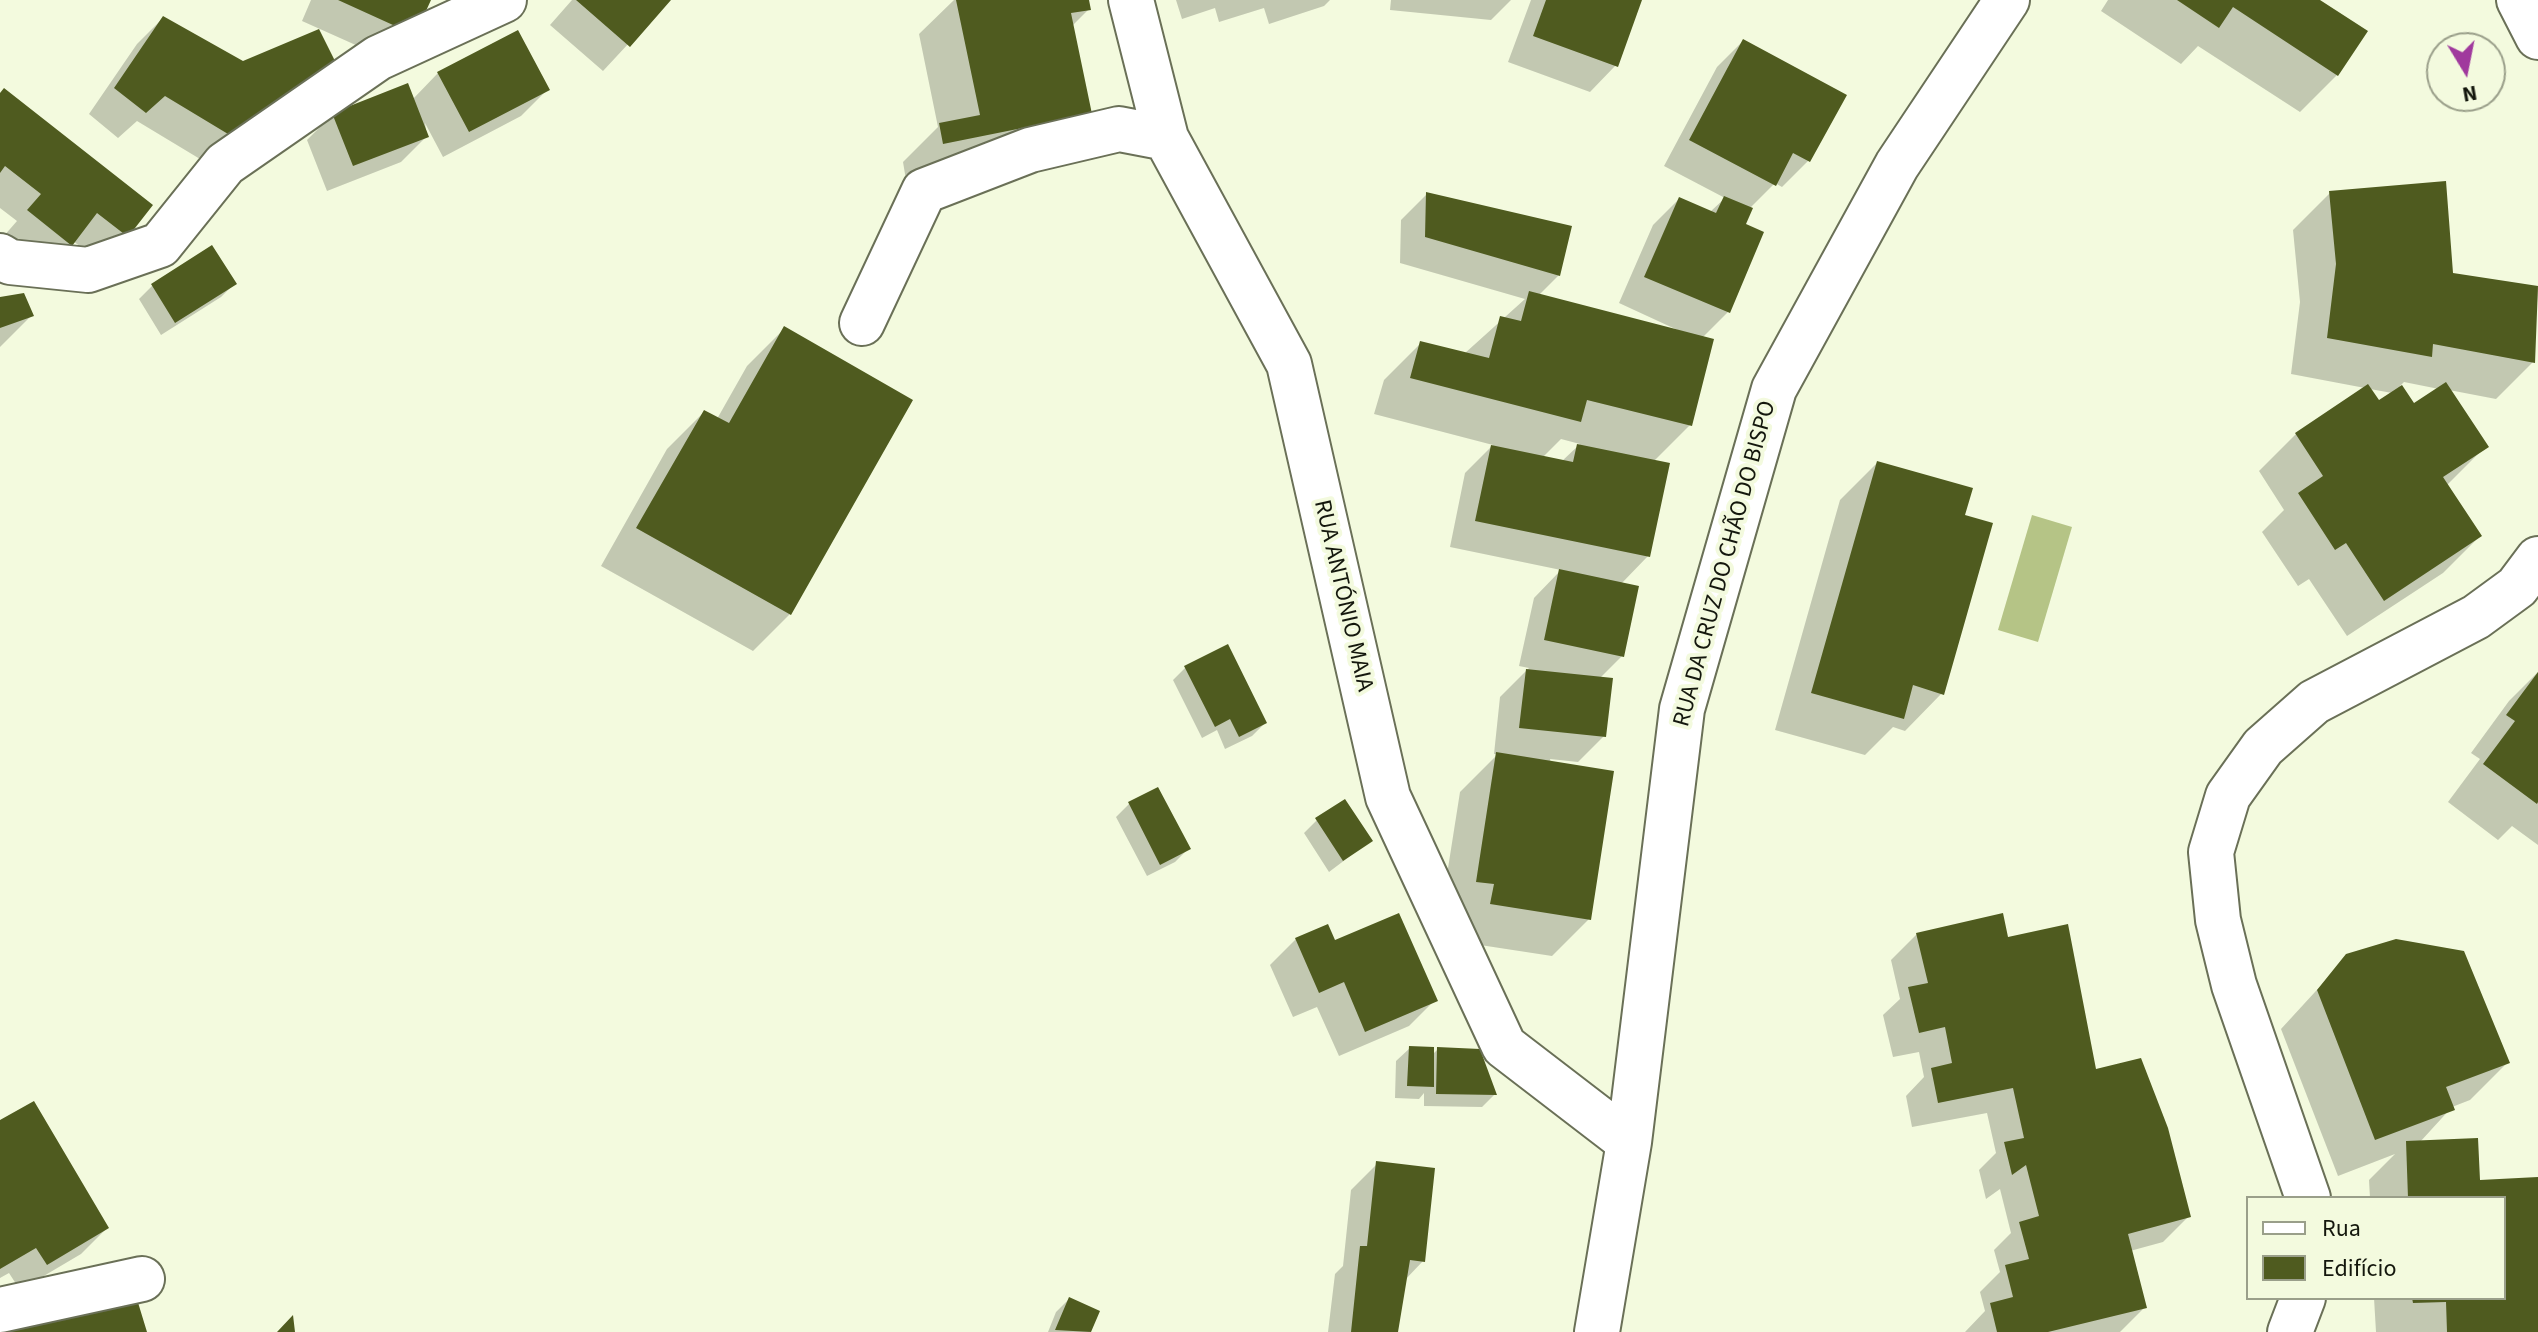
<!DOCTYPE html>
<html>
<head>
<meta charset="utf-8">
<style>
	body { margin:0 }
	#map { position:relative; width:2538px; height:1332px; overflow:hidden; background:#f3fade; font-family:"Source Sans 3",sans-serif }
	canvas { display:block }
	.legend { position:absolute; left:2246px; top:1196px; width:260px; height:104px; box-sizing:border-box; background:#f3fade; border:2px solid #9a9f8a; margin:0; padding:10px 14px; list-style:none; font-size:24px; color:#14170d }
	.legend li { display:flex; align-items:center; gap:16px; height:40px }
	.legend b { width:40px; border:2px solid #9a9f8a }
	.north { position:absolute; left:2426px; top:32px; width:80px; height:80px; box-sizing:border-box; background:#f3fade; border:2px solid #9a9f8a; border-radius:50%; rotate:170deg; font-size:22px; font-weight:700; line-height:32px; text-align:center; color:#14170d }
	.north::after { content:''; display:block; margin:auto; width:28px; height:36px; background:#a0399d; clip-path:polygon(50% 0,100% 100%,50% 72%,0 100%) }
</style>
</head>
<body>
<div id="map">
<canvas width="2538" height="1332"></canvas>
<ul class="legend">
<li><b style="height:10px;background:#fff"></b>Rua</li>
<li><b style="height:22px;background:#4f5b1f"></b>Edifício</li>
</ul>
<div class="north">N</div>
</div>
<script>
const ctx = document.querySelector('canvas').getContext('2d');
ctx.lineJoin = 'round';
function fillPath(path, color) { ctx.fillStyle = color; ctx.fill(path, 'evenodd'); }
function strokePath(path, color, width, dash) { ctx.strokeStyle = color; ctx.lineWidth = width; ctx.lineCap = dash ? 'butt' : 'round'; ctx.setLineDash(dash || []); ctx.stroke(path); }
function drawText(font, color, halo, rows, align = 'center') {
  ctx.font = font + ' "Source Sans 3",sans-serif'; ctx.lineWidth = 8; ctx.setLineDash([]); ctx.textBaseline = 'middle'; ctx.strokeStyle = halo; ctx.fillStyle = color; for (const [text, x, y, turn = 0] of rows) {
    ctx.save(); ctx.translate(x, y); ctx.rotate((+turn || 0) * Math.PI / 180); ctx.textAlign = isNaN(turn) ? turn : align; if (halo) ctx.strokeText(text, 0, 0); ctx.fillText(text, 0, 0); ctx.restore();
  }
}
const water = new Path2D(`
	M2032,515l40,12 -34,115 -40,-12z`);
const shadow = new Path2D(`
	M311,0h117l-41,59 -85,-38z
	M572,0h97l-66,71 -53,-46z
	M954,0h133l2,9 -17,17 18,88 -184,66 -3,-18 35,-35 -19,-93z
	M1176,0h154l-6,6 -55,18 -5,-16 -45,14 -4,-14 -33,11z
	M1391,0h120l-20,20 -101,-10z
	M1531,0h104l-19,65 -26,27 -82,-30z
	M2108,0h209l48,31 -28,44 -37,37 -102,-66 -17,18 -80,-53z
	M163,18l80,45 66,30 -109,66 -63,-38 -19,17 -29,-24 48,-70z
	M1743,41l101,54 -36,66 -26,26 -7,-4 -25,25 -6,17 18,8 -34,79 -26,26 -12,87 -37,37 -5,94 -28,29 2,71 -22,22 4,58 -26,26 -28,-3 39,160 -37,37 -98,-15 -14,-22 20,-127 38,-38h-4l6,-57 29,-29 -10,-2 15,-68 27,-28 -111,-23 15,-74 28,-28 -119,-31 10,-34 37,-37 43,11 61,-55 -125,-36 1,-43 26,-26 132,81 -21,21 146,37 -65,-30 34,-78 26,-26 31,13 15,-14 -61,-32 53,-99zM1561,439l19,5 -19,18 -19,-4z
	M438,73l109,17 -26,26 -78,41 -18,-34 2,13 -26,26 -74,29 -20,-51 26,-26 80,-15z
	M0,95l150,111 -49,56 -28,-21 -29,29 -41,-33 14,-16 -17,-13z
	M2330,193l121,82 87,13 -5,74 -37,37 -47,-9 37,56 -40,40 34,50 -37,37 -96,63 -38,-57 -11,7 -36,-54 22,-22 -25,-39 37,-37 69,-46 -74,-14 9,-72 -7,-72zM2404,382l35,7 -25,16 -14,-19zM2370,389l22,4 -14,10z
	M234,284l-13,13 -60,38 -22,-36 13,-13z
	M0,299l32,16 -32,32z
	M784,329l6,285 -37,37 -152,-85 66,-117 37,-37 13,7 30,-53z
	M1877,463l86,53 -21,177 -37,38 -12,-4 -28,28 -90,-25 65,-230z
	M1186,667l79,56 -13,13 -27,13 -8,-19 -15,8 -29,-58z
	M2538,672v173l-26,-19 -14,14 -50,-38 32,-43 -9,-6 38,-52z
	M1157,790l31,59 -13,13 -28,14 -31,-59 13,-13z
	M1317,820l53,21 -41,31 -25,-39z
	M1917,934l90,6 182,276 -26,26 -33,9 15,56 -25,25h-155l20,-21 -5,-19 20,-20 -6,-22 17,-17 -11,-44 -14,10 -7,-29 17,-17 -9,-40 -75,14 -6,-31 18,-19 -5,-25 -26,5 -10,-42 17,-16 -9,-39z
	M1296,939l38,4 101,57 -26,26 -70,30 -22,-49 -24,10 -23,-52z
	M2348,956l159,107 -37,37 -18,7 -32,35 58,40 60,-3v153h-162l-2,-34h130v-100h-134l-1,-18 26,-26 -57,22 -57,-147z
	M1410,1048l22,7 6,-6 57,45 -13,13 -58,-1v-13l-5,6 -24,-1 1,-37z
	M0,1123l107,105 -26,26 -61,36 -11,-17 -9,5z
	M1377,1164l46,97 -19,20 -8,51h-68l7,-58 8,-8 8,-76z
	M1069,1299l29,13 -9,20h-41l8,-20z`);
const building = new Path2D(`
	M338,0h93l-16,35z
	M576,0h95l-41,47z
	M956,0h133l2,10 -20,3 21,101 -149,30 -4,-21 41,-8z
	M1546,0h96l-24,67 -85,-31z
	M2177,0h143l48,31 -30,45 -105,-69 -14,21z
	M163,16l80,45 76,-32 19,38 -110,67 -63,-38 -19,17 -32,-25z
	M518,30l32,60 -81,42 -32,-60z
	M1743,39l104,56 -37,67 -17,-9 -17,33 -87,-46z
	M408,83l21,54 -76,29 -21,-53z
	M4,88l149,117 -25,32 -31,-24 -25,33 -45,-36 14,-16 -36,-28 -5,7v-80z
	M2446,181l7,92 85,13 -3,77 -102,-19 -1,13 -105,-19 9,-74 -7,-73z
	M1426,192l146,34 -12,50 -135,-39z
	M1724,196l29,12 -7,16 18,8 -34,81 -86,-36 35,-80 37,16z
	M212,245l25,39 -62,39 -24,-39z
	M1529,291l185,48 -22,87 -105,-26 -6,22 -171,-44 10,-37 69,17 11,-42 21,5z
	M24,293l10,23 -34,12v-31z
	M784,326l129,74 -122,215 -155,-87 68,-118 25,13z
	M2446,382l43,65 -46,30 39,59 -98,65 -38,-58 -11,7 -37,-57 25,-17 -28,-43 73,-49 11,16 23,-15 12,18z
	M1577,444l93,19 -20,94 -175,-36 16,-76 82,17z
	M1877,461l96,27 -8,27 28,8 -49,172 -31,-10 -9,34 -93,-26z
	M1559,569l80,17 -15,71 -80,-17z
	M1228,644l39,79 -28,14 -9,-18 -15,8 -31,-61z
	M1526,669l87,9 -7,59 -87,-9z
	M2538,672v130l-1,2 -54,-40 32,-43 -9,-6z
	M1496,752l118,19 -23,149 -101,-16 4,-20 -18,-2z
	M1158,787l33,62 -31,16 -32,-63z
	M1345,799l28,42 -30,20 -28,-43z
	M1399,913l39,88 -73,31 -21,-50 -25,11 -24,-55 33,-14 7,16z
	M2003,913l5,24 60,-13 28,145 45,-11 27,70 23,89 -63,17 19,74 -99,24h-51l-7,-29 23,-6 -8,-32 24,-6 -10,-37 20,-6 -13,-51 -14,10 -8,-33 20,-4 -11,-50 -75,15 -7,-35 21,-5 -7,-36 -26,6 -11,-46 20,-4 -12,-50z
	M2396,939l68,12 46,112 -64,24 9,23 -80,30 -58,-150 29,-36z
	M1409,1046l25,1v40l-27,-1z
	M1437,1047l43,2 17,46 -61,-1z
	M34,1101l75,127 -62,37 -11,-17 -36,21v-149z
	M2478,1138l2,42 58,-3v155h-91l-1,-30 -33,1 -1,-5h92v-100h-96l-2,-57z
	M1376,1161l59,7 -10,94 -15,-2 -12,72h-47l9,-86h7z
	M136,1296l11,36h-138l63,-22z
	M1069,1297l31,14 -9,21 -36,-2z
	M293,1315l2,17h-18z`);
const minor = new Path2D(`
	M1131,0l35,138 123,226 99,433 116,249 125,96
	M2519,0l19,37
	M0,256l10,6 78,8 72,-25 65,-81 153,-106 126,-58
	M862,323l62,-132 106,-41 89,-21 47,9
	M2308,1198l-74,-213 -16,-65 -7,-68 17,-56 35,-49 51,-45 162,-85 41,-30 21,-28
	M0,1310l142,-31
	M1597,1332l32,-190 53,-433 92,-320 123,-224 110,-165
	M2290,1332l13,-34`);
const streetNames = [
	["RUA DA CRUZ DO CHÃO DO BISPO",1726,564,-75],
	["RUA ANTÓNIO MAIA",1342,596,77]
];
fillPath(water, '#b5c486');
fillPath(shadow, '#0003');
fillPath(building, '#4f5b1f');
strokePath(minor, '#6a7057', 48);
strokePath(minor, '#fff', 44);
drawText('24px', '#14170d', '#f3fade', streetNames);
</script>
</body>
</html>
